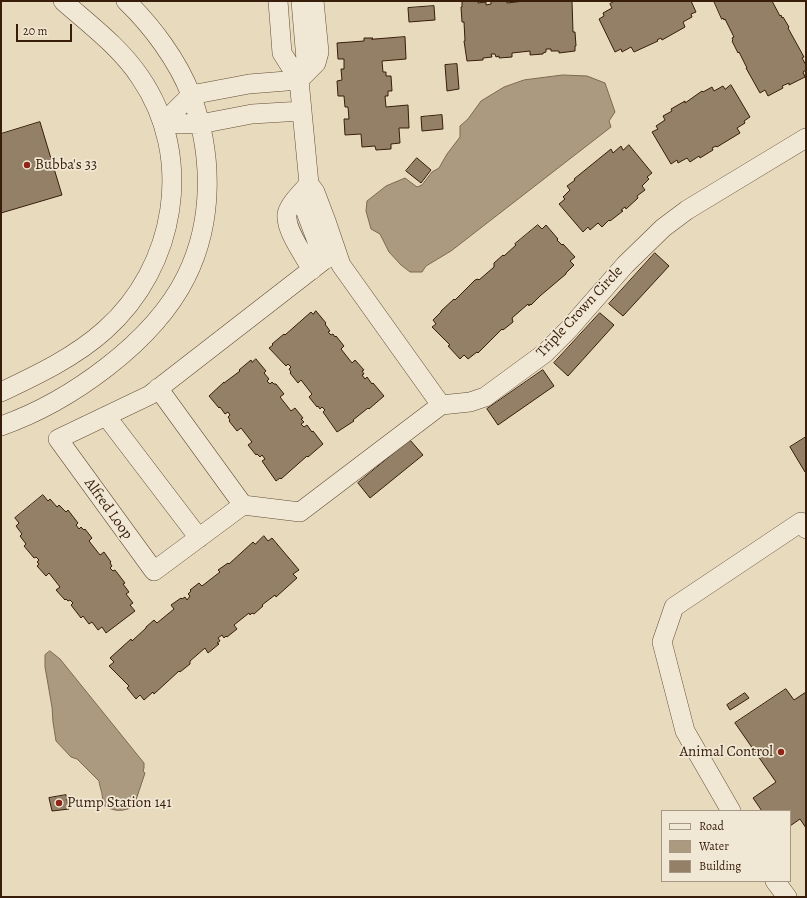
<!DOCTYPE html>
<html>
<head>
<meta charset="utf-8">
<style>
	body { margin:0 }
	#map { position:relative; width:807px; height:898px; overflow:hidden; background:#e8dbbd; font-family:Alegreya,serif }
	canvas { display:block }
	.frame { position:absolute; inset:0; border:2px solid #371d0a; pointer-events:none }
	.legend { position:absolute; left:661px; top:810px; width:130px; height:72px; box-sizing:border-box; background:#f0e8d4; border:1px solid #a69783; margin:0; padding:5px 7px; list-style:none; font-size:12px; color:#371d0a }
	.legend li { display:flex; align-items:center; gap:8px; height:20px }
	.legend b { width:20px; border:1px solid #a69783 }
	.scale { position:absolute; left:16px; top:24px; width:56px; height:18px; box-sizing:border-box; border:2px solid #371d0a; border-top:0; padding-left:5px; font-size:12px; line-height:14px; white-space:nowrap; color:#371d0a; -webkit-text-stroke:3px #f0e8d4; paint-order:stroke }
</style>
</head>
<body>
<div id="map">
<canvas width="807" height="898"></canvas>
<div class="frame"></div>
<ul class="legend">
<li><b style="height:5px;background:#f0e8d4"></b>Road</li>
<li><b style="height:11px;background:#ac9a80"></b>Water</li>
<li><b style="height:11px;background:#938067"></b>Building</li>
</ul>
<div class="scale">20 m</div>
</div>
<script>
const ctx = document.querySelector('canvas').getContext('2d');
ctx.lineJoin = 'round';
function fillPath(path, color) { ctx.fillStyle = color; ctx.fill(path, 'evenodd'); }
function strokePath(path, color, width, dash) { ctx.strokeStyle = color; ctx.lineWidth = width; ctx.lineCap = dash ? 'butt' : 'round'; ctx.setLineDash(dash || []); ctx.stroke(path); }
function drawText(font, color, halo, rows, align = 'center') {
  ctx.font = font + ' Alegreya,serif'; ctx.lineWidth = 3.5; ctx.setLineDash([]); ctx.textBaseline = 'middle'; ctx.strokeStyle = halo; ctx.fillStyle = color; for (const [text, x, y, turn = 0] of rows) {
    ctx.save(); ctx.translate(x, y); ctx.rotate((+turn || 0) * Math.PI / 180); ctx.textAlign = isNaN(turn) ? turn : align; if (halo) ctx.strokeText(text, 0, 0); ctx.fillText(text, 0, 0); ctx.restore();
  }
}
const water = new Path2D(`
	M563,75l24,1 18,7 10,29 -6,9 2,6 -160,124 -25,15 -4,6h-12l-9,-7 -12,-13 -9,-18 -9,-5 -5,-18 1,-10 19,-15 19,-8 12,9 5,-2 10,-13 7,-4 8,-14 13,-17v-11l8,-7 13,-18 23,-14 20,-7z
	M50,651l10,8 84,104v5l-1,3 2,2 -9,27 -5,6v2c-12,4 -19,3 -29,-4 2,-8 -2,-15 -3,-23l-22,-22 -6,-2 -15,-16 -3,-19 -1,-15 -7,-40v-12z`);
const building = new Path2D(`
	M478,1v2l8,-1v3l5,-1v-3h16v2l17,-2h48l1,31h2l1,14h-1v5l-16,2v-2h-8v-2h-5v3l-3,1v1l-13,1v-4l-18,2v4l-13,1v-2l-3,1 -1,-3h-4l1,3 -9,1v2l-16,1 -3,-20h1l-1,-19h-2l-1,-15h1v-5z
	M615,1h76l5,11 -5,2 1,3 -9,5 2,5 -23,13 -1,-2 -4,2 1,1 -24,11 -3,-5 -9,5 -1,-3 -6,3 -16,-33 5,-3 -1,-3 9,-5 -2,-4z
	M714,1h58l8,15 1,-1 1,3 1,-1 6,10 -1,1 16,29 -2,1 4,7v5l-3,2 2,5 -16,8v-2l-7,3 1,2 -15,8 -3,-6 -5,3 -14,-25h1l-8,-16 -1,1 -6,-12 1,-1 -1,-2 2,-1 -9,-18 -1,1 -1,-2 -1,1z
	M434,6l1,14 -26,2 -1,-14z
	M405,37l1,22 -24,2 1,11h3v4h5l1,15h-4v5h-3l1,11 22,-2 1,23h-10l1,15 -9,1v5l-15,1 -1,-4 -13,1 -1,-13 -16,1 -1,-16h5l-1,-12h-3l-1,-11h-6l-1,-15 5,-1 -1,-11h3v-10h-6l-1,-16 27,-2v-3h9l-1,1z
	M457,64l2,25 -12,2 -2,-26z
	M731,85l19,32 -6,4 1,2 -8,5 3,5 -23,14 -1,-1 -4,2 1,2 -13,8 -1,-2 -9,6 -3,-4 -9,5 -1,-3 -6,4 -19,-32 6,-3 -2,-3 9,-6 -2,-4 9,-5 -1,-2 14,-8v2l17,-12 1,1 9,-5 2,4 9,-5 2,3z
	M442,115l1,14 -21,2 -1,-14z
	M40,122l22,73 -61,18v-79z
	M629,145l23,28 -5,4 2,2 -7,7 3,4 -8,6 1,2 -12,11 -1,-2 -4,3 2,1 -13,10 -1,-1 -7,7 -4,-4 -8,7 -2,-3 -5,5 -24,-28 6,-5 -2,-2 7,-7 -3,-4 8,-6 -1,-1 37,-30 2,4 8,-7 2,4z
	M417,158l14,12 -10,13 -15,-12z
	M538,225l4,4 4,-4 12,14 -1,1 5,5 1,-1 12,13 -5,4 4,4 -8,8v1l-26,22 -9,9 -1,-1 -1,2 -1,-2 -16,14 1,4 -10,8 -1,-1 -24,24 -1,-1 -9,7 -4,-4 -4,4 -12,-13 2,-1 -18,-18 4,-3 -3,-4 8,-8v-1l13,-12 1,1 20,-20 3,-1 1,1 15,-13v-4l9,-8 1,1 12,-11 -1,-1z
	M655,253l14,13 -46,50 -14,-12z
	M316,311l10,12 -1,1 5,7 -2,1 3,3 2,-1 2,3 1,-1 8,10 -3,3 11,14 3,-3 9,10 -2,1 2,3 -2,1 3,4 2,-2 5,7 1,-1 11,13 -15,13 -1,-1 -15,12 1,1 -17,11 -14,-20 2,-2 -3,-3 -2,2 -2,-3 -1,1 -8,-10 3,-3 -11,-14 -3,3 -8,-10 1,-1 -2,-3 2,-2 -3,-3 -2,2 -17,-18 4,-3 -1,-1 12,-10 1,1 26,-23 2,2z
	M600,313l14,12 -46,51 -14,-13z
	M256,359l10,12 -2,2 5,6 -2,2 3,3 2,-2 2,2h2l8,10 -4,3 11,14 4,-3 8,10 -2,1 3,3 -3,2 3,3 3,-2 5,7 1,-1 10,13 -15,13 -1,-1 -26,23 -1,-1 -4,3 -14,-20 3,-2 -3,-4 -2,2 -3,-3 -1,1 -8,-10 4,-3 -11,-14 -4,3 -8,-10 1,-1 -2,-3 2,-2 -2,-3 -3,2 -5,-7 -1,1 -10,-12 15,-14v1l16,-12 -1,-1 12,-10 1,2z
	M543,370l11,16 -56,39 -11,-16z
	M806,437v35h-1l-15,-25z
	M410,440l13,15 -53,43 -12,-15z
	M43,495l5,6 2,-2 7,8 2,-2 7,7 2,-2 10,13 -2,2 3,4 2,-2 3,3 1,-1 7,9 -3,3 11,14 4,-3 7,10 -1,1 2,3 -2,2 3,3 2,-1 10,13 -2,1 6,8 -3,2 7,9 -3,2 5,6 -29,22 -4,-6 -4,3 -6,-8 -3,2 -6,-8 -2,2 -10,-13 2,-2 -3,-3 -2,1 -2,-2 -1,1 -9,-10 4,-3 -11,-14 -3,3 -9,-10 2,-2 -2,-2 2,-2 -3,-3 -2,1 -10,-12 2,-2 -6,-8 2,-2 -6,-8 3,-3 -4,-5z
	M264,536l4,5 4,-3 27,32 -6,4 4,4 -21,19 -1,-2 -13,10 1,1 -9,8 -2,-1 -2,2 -1,-2 -15,12 3,4 -10,8 -1,-1 -2,2 -2,-3 -4,3 2,3 -3,2 2,1 -11,9 -3,-5 -15,13v3l-10,8 -1,-1 -25,23 -1,-2 -9,8 -4,-5 -4,4 -9,-11 2,-2 -20,-20 5,-4 -4,-4 21,-19 1,2 14,-13v-1l8,-7 3,3 17,-14 -3,-4 10,-7 1,1 3,-2 2,3 3,-4 -2,-2 3,-3 -1,-1 9,-7 3,3 18,-14 -2,-2 10,-7 1,1 24,-22 2,2z
	M786,689l8,11 12,-8v136l-6,-9 -10,7v-15h-28l-9,-13 23,-16 -41,-59z
	M745,693l4,5 -19,12 -3,-5z
	M66,795l3,14 -17,2 -3,-13z`);
const minor = new Path2D(`
	M278,1l4,52 17,27
	M301,1l5,59 -7,20 10,104 -3,28 18,48
	M163,123l28,-28 58,-11 50,-4 17,-17 3,-11 -5,-51
	M163,123l37,1 52,-10 50,-3
	M309,184l6,8 11,29 15,44 100,140 29,-3 15,-5 60,-44 23,-23 57,-65 38,-37 24,-18 119,-72
	M309,184c-6,7 -20,20 -22,30 -2,16 17,41 25,56
	M337,254l-13,6 -174,135 -92,44 96,132 89,-66 57,7 141,-107
	M158,388l85,117
	M1,392c36,-17 74,-35 104,-62 71,-63 90,-173 35,-253 -20,-30 -50,-52 -77,-76
	M106,416l93,122
	M1,426c68,-24 152,-83 185,-149 28,-56 27,-124 5,-182 -13,-34 -39,-69 -65,-94
	M731,811l-46,-80 -23,-89 12,-35 127,-85 5,7
	M775,881l12,16`);
const markers = [
	[27,165,4,"#8f2418"],
	[781,752,4,"#8f2418"],
	[59,803,4,"#8f2418"]
];
const poiNames = [
	["Bubba's 33",35,165],
	["Animal Control",773,752,"right"],
	["Pump Station 141",67,803]
];
const streetNames = [
	["Triple Crown Circle",580,312,-47],
	["Alfred Loop",108,509,54]
];
fillPath(water, '#ac9a80');
strokePath(water, '#7d6851', 1);
fillPath(building, '#938067');
strokePath(building, '#371d0a', 1);
strokePath(minor, '#634c37', 20);
strokePath(minor, '#f0e8d4', 19);
for (const [x, y, r, color] of markers) { const dot = new Path2D(); dot.arc(x, y, r, 0, 2 * Math.PI); ctx.fillStyle = color; ctx.fill(dot); strokePath(dot, '#f0e8d4', 1.5); }
drawText('15px', '#371d0a', '#f0e8d4', poiNames, 'left');
drawText('15px', '#371d0a', '#f0e8d4', streetNames);
</script>
</body>
</html>
